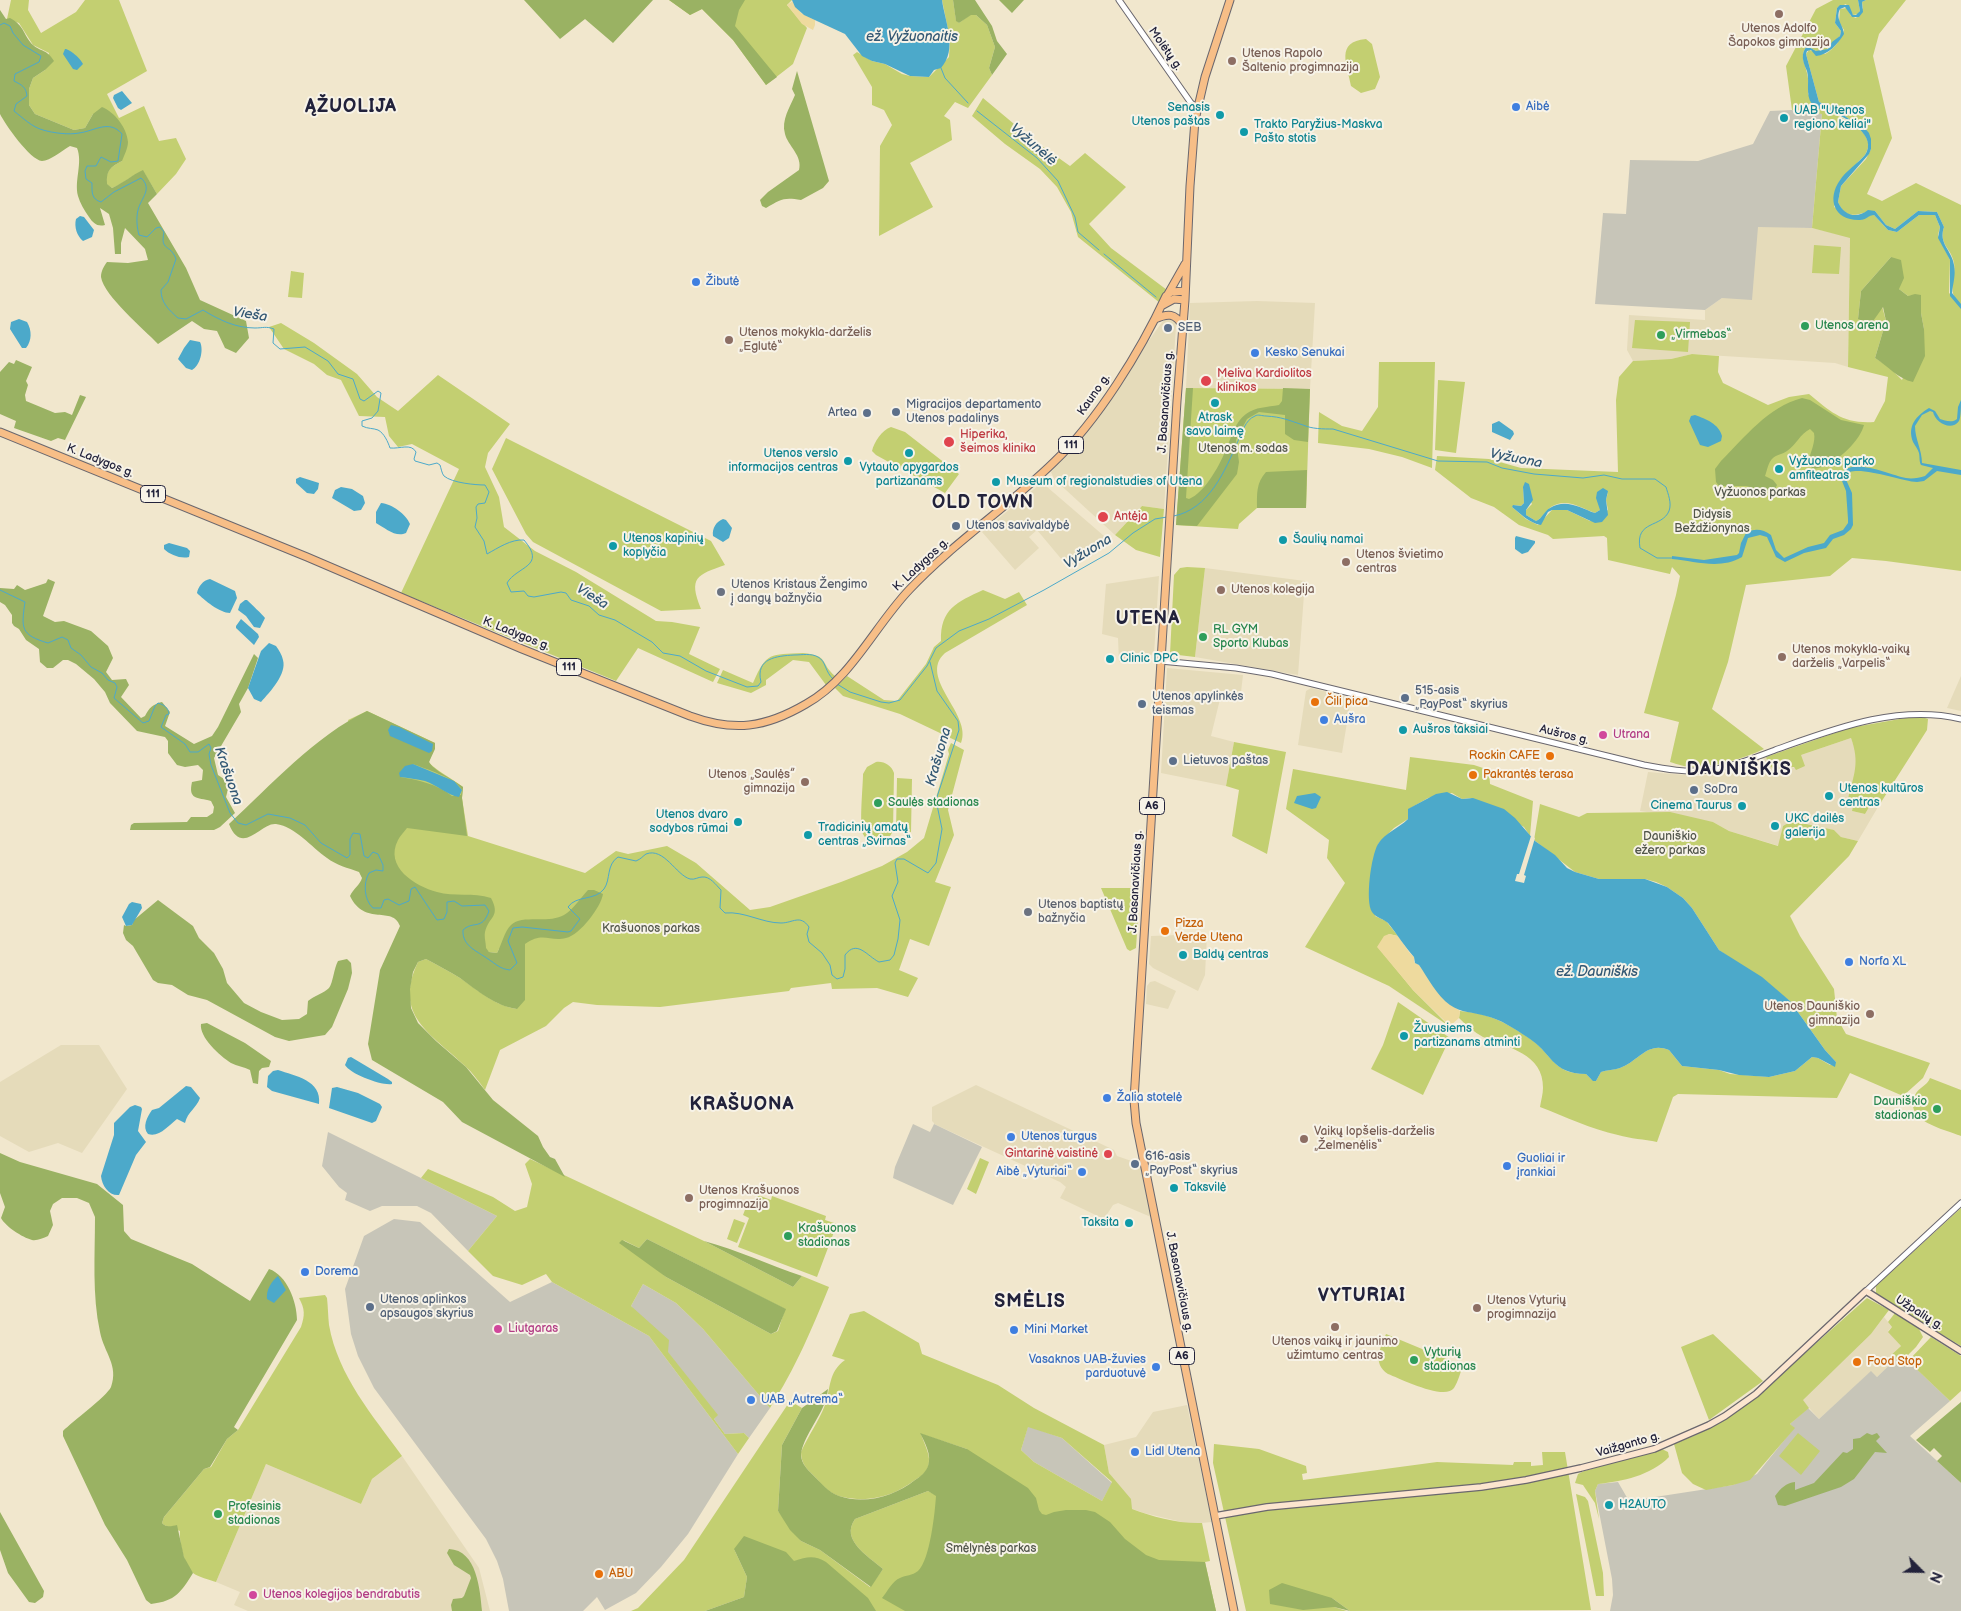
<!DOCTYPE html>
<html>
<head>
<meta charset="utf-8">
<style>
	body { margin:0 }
	#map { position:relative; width:1961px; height:1611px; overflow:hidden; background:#f1e7cd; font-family:"Balsamiq Sans",sans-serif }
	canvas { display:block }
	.north { position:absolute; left:1896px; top:1546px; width:50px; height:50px; -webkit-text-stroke:4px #f7f3e8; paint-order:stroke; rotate:113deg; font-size:14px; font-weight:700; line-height:20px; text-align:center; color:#22223b }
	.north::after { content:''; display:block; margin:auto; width:18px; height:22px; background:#22223b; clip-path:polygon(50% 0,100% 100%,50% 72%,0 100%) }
</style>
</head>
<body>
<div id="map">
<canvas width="1961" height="1611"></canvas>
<div class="north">N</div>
</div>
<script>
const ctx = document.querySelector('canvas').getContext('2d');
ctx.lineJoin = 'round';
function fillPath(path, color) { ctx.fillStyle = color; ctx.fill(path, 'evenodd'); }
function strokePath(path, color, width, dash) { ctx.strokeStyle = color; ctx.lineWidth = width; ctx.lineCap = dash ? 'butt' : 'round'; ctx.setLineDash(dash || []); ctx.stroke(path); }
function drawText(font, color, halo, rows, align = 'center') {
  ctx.font = font + ' "Balsamiq Sans",sans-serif'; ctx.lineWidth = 4; ctx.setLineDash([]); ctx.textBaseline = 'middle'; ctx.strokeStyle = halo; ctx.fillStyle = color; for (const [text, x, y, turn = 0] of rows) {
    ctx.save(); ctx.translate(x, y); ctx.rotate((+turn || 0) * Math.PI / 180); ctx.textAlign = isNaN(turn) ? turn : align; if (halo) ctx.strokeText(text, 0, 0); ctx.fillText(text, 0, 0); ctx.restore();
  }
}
const built = new Path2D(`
	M1758,226l54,2 38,9 -2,130 -13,-4 -143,-9 -21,5 -38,2 -6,-11 2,-35 76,5v-10l17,-12z
	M1257,301l58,2 -5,86 -124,-1 4,-85z
	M1169,317l7,4v5l-12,183 -22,-3 -27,29 -61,-56 -3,-7 26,-31 88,-123z
	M1039,485l7,1 65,56 -43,25 -31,-37 -8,7 10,11 -24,22 -33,-38z
	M1205,568l100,13 -7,94 -103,-18z
	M1159,576l-5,78 -35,8 -1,-24 -16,-4 4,-50z
	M1167,668l76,7 -2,17 -19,-1 -11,45 23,6 -8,44 -65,-13z
	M1961,676v35l-14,-3z
	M1311,688l40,10 -9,55 -44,-8 8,-54z
	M1851,738l5,14 1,12 -8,35 5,2 -2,10 13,3 6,-10 7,3 -20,34 -17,-4 -7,-7 -51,-4 -4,20 -50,-15 -16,-9 -73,-11 8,-39 49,4 12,-1 57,-18 2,6 19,9 3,-5 6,1 5,-13z
	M1207,934l-2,41 -7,16 -45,-23 -4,-4 2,-28z
	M1155,981l21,10 -8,18 -22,-5 1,-18 3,-4z
	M61,1045h38l28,44 -45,64 -24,-10 -29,9 -29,-16v-54z
	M976,1085l138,65 3,6 23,8 11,53 -33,-14 -5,2 -9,14 -44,-21 6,-11 -6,-5 -126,-58v-1l-2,-2v-14z
	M1884,1317l8,10 -4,4 13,15 -12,11 4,5 -16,15 -6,-5 -52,47 -17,-19 69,-66z
	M1187,1405l25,117 -22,2 -46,-11 -12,-4 -23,-36 -5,-28 32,-8 17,-25z
	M402,1456l77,112 11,43h-242l-14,-6 6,-13 -24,-10 50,-118 95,40 11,-25z`);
const industrial = new Path2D(`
	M1792,110l30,4 -10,114 -54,-1 -6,73 -30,-2 -17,12 -110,-6 8,-91 23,1 4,-54 68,1 55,-17 17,-33z
	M913,1124l17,8 4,-8 48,23 -29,58 -60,-27 2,-11z
	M328,1132l93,46 76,38 -29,35 -37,-38 -14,-7h-35l-12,5 -25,-11 2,-7 -8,-6 -17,-21z
	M394,1219l26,3 90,80 42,-20 97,54 89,118 -50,80 -27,33 -25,26 -31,17 -8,-13 -14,14h-74l-6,-32 -6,-18 -11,-22 -112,-151 -16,-32 -7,-22 -6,-45 19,-53z
	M643,1284l33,19 27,26 67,79 -21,30 -5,-5 -19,1 -11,-15 3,-4 -86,-109z
	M1901,1354l49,47 -40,35 51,47v128h-351l3,-16 -1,-16 -17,-88 3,-7 20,-2 11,19 104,-16 24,-11 37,-46 -4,-4 18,-16 11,11 52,-48 6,6z
	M1028,1426l34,12 50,45 -10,18 -68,-39 -13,-12z`);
const green = new Path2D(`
	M11,0h18l-1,10 13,23 35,-21 9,-12h34l28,71 -40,23 12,24 25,-12 15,35 17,-3 10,21 -10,15 -19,20 -14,-23c-11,4 -18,12 -31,17l-6,-4c0,-13 4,-17 16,-23l-29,-47 -8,14 -11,2 -39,-16 -6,-9v-16l4,-11 12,-8 4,-17 -16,-8 -14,-22 -12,-4z
	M669,0h123l-5,5 20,23 -14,36 -27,21 -33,-45 -31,-31 -12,6z
	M942,0h11l3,20 3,3 12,-9 5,1 11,10 8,22 -6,21 3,7 -24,33 -13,-6 -11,14 6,4 2,20 -42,23 23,44 -54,29 1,-90 12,-21 -8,-15 -12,-5v-18l-19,-32 4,-3 15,9 13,3 17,10 8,2 19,1 20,-20 1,-18z
	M1833,0h25l2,11 -2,3 -5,1 -7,-11 -9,4 -2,15 6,8 -1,5 -15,15h-9l-9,-5c-8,9 -2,17 0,27 2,7 1,14 1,21 6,5 12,13 18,16 15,8 54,22 39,45l-25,25 -6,27 26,13 11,-5h3l14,15 9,2 22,-17h16l5,12 -2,8 12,25 -1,33 6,5c-6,-10 1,-24 -1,-35 -2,-14 -16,-19 -10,-36l-7,-15 -19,-1 -23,18 -9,-4 -11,-14c-16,1 -28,12 -37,-9l3,-16 25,-27 5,-10 -9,-24 -10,-4 -20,-14 -13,-5 -13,-48 3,-4 16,4c9,-5 17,-15 19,-24l-5,-8 1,-13 7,-1 4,8 5,2 7,-10 -1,-6 4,-2h40l-27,34 -6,22 19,82 -25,56 15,7 34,-18 45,22v366l-75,-10 -34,-3 -22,18 -84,9 -18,77 -16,47 52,40c-22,10 -47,18 -72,18 -7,0 -15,-3 -22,-5l9,-40 -35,-9 32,-118 4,-19 -8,-9 -2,7 -62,-14 -1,-22 -3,-2 -51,3 -5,-4 -29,-10 -25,-18 -23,-9 -36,-28 2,-14 52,3 32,9 97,4 -2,-72 3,-23 14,-16 38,-2 21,-5 27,2 -1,16 5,11 45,22 21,-8 20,-3c22,18 34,30 65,28l11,-21 3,-24 -40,-10 2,-129 -38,-10 10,-114 -30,-4 -6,-44 30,-57zM1891,257l8,32 9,7 13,-1v18l3,16 -22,51 -14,-14 -13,-8 11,-37 -4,-15 -24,13 3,-28zM1523,487l9,17 -6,6v5l10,6c7,-3 9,-10 15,-14 15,-10 30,1 44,6l5,-3 8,-18 -2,8 2,10 -18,11 -23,-11h-15l-14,15 -12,-6 -14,-12 2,-2 7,1 3,-3z
	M1366,39l6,5 8,33 -5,12 -14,4 -10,-7c-4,-22 -16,-44 15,-47z
	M983,98l49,41 38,27 15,-13 41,34 -37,37 22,24 56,42 -7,13 -82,-66 -7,-25 -14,-25 -17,-18 -35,-25 -33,-28z
	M1814,245l27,2 -2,27 -27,-1z
	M291,271l13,2 -2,25 -14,-1z
	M1635,320l55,2 -2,30 -56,-4z
	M281,323l33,20 43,31 20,23 21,14 40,-36 72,49 -22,29 -3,14 14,30 5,30 31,24 41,21 80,49 16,1 28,5 -11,27 31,15 -7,13 -75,-34 -22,33 -215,-88 58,-124 -47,-25 -14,3 -9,-11 -4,-19 -26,-1 -18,-36 -14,-5 -13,-11 -30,-15 -15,-22z
	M1379,362h56l-3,106 -30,-11 -33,-8 -51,-6 1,-31 23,14 20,5 16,-24z
	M1438,380l27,2 -9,71 -21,-3z
	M1186,388l124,1 -4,119h-49l-18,16 -1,5 -62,-4z
	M891,427l14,5 54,42 -14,19 -69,-38 -4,-4c2,-9 10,-21 19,-24z
	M506,438l205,103 14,24c-28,10 -37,12 -24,44l-40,2 -128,-69 -7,-8 -34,-65z
	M1142,506l22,3 -4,48 -24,-7 -21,-15z
	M1187,567l18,1 -10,89 -25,-3 4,-79 6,-7z
	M983,590l22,9 14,-7 8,13 -82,48c-28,25 28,61 16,90l-61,-29 -57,-18 -8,-8 12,-12 37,24 13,1 29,-37 8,-17 7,-6c-1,-32 16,-39 42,-51z
	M803,653c27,3 16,9 32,23l-9,9 -17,-23 -16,-2 -27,20v5l-15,8 -34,-10 6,-13 30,13c14,-32 17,-28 50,-30z
	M367,711l68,32 -6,19c3,6 27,19 34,25l-1,11 6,38 117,37 31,-22 12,3 39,-8 29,17 54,47 20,-3 71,-25 41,-16 25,-14 17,-14 25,-84 -1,-4 3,-7 13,7 -16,60 6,25 -19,47 16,5 -22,59 -19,-7 -11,31 19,8 -10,19 -31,-9 -45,1 -1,-6 -40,5 -2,3 -129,16 -63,-2 -24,-3 -9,6 -18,18 -46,24 -15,40c-6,-8 -12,-17 -20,-24 -33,-32 -73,-50 -47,-104l8,-3c11,6 23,12 34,19 18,12 35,28 57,31l-18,-60 -2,4 -8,-1 -104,-72 -37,-160z
	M1911,717h11l6,2 -1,11 -49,77 -7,-3 -6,10 -13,-3 2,-10 -6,-2c6,-25 12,-36 3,-61l-50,17 4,11 -9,4 -2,-3h-4l-3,3v4c-11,-2 -18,-6 -21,-17l83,-29z
	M1234,742l52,10 -19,102 -35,-18 7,-46 -13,-4z
	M1410,757l64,8 15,5 1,14 43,17 -3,35 -6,-9 -54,-29 -8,1 -10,-6 -24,5 -19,11 -1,10 -14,9 -16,16 -3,72 11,5 12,15 -9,-2 -11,13 35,43 36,36 -60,-40 -84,-39 40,-64 -18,-25 2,-18 -43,-31 7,-40 113,21z
	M876,762c8,-1 15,3 18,11l-1,58 -6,10c-9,3 -20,2 -24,-7 -4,-9 0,-48 0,-60l4,-7z
	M897,778l15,1 -1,53 -15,-1z
	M1540,804l39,13 8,-4 83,-1 43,10 16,9 49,15 5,-20 9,-5 42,9 7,7 17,4 -9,15 -59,60 10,20 34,53 3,29 9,16 84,29 -7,15 -20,18 -53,-23 -13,25 -159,-4 -5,3 -16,45c-13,-3 -26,-3 -39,-7 -27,-6 -52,-18 -78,-28 1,-7 3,-13 3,-19 1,-34 -36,-41 -60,-51 -9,-5 -17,-12 -24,-19l1,-7c9,1 19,2 27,5 14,4 30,14 42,22 24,16 23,36 57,36l5,5 5,2 5,-9c6,-2 12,-2 19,-4 19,-7 27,-27 49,-18l13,16 37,4 11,4 39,3 26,-6 17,-14 6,1 12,7 6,-3 -11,-12 -35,-49 -71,-51 -27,-42 -9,-10 -16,-11 -11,-5 -11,-3h-46l-24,-7 -41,-32z
	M1101,888h39l-4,60 -6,3 -3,-2z
	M1398,1002l52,36 -27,57 -52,-26 12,-24z
	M1930,1078l31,12v46c-17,-7 -58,-15 -46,-41 4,-8 12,-9 15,-17z
	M980,1158l9,4 -13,32 -9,-5z
	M530,1159l174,82 89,46 9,-11 27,11c-18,44 -33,80 -59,121l-67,-79 -27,-26 -33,-19 -12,22 38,34 -1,12 50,63 -4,4 11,15 19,-1 5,5 -11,16 -89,-118 -97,-54 -6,-8 -24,11 -29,-9 -25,-25 29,-35 -76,-38 7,-9 65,28 22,14 12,-4 5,-23 -7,-20zM647,1239l138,70 -7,22 -7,3 -105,-57 -43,-37 16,8z
	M758,1195l13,5 1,-4 54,20 -1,4 12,4 -20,53 -79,-30 11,-29 -6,-3 5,-13 7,3z
	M1961,1208v138l-85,-51v-9z
	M734,1219l11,4 -8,20 -10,-4z
	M325,1295l2,3c1,9 1,18 2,27 9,51 44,91 73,131l-30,23 -11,25 -95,-40 -50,118c-6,-2 -18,-5 -23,-9 -9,-8 -14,-31 -13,-42l-16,-6 -2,-2 2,-6 40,-48 7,-2 16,-28 11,-9 63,-103c4,-12 4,-18 -2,-29z
	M1867,1298l22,12 -18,24 -68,66 6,8 -19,16 5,4 -45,52 -17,5 -27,5 -13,-6 -11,-11 -8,-29 22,-9 31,-17 24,-17z
	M864,1311l55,32 3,11 76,31 36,23 70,37 5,28 22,26 1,10c21,8 47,15 70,14l8,38 -5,1 11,49h-438l-44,-62 13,28 -3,20 -39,14h-74l7,-3 46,-48 106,-159 12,7 -20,37 -4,66 23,30 19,9 50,37 13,-18c-15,-13 -43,-29 -28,-50l73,-28 8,4 31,-46 -46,-15c3,10 11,22 7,33 -2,6 -8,10 -13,13 -21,16 -46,23 -72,17 -12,-2 -20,-11 -28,-20 -8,-8 -14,-13 -14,-25 7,-16 18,-31 24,-47 6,-17 3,-33 20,-45l-13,-4 18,-42zM1028,1427l34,11 50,44 -10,19 -68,-39 -13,-12z
	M1895,1313l24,16 4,8 -7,10 -11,11 -4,-4 -8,8 -4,-5 12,-11 -13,-14 4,-5 -4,-5z
	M1386,1334l77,32c-3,7 -5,16 -9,22 -9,13 -53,-9 -66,-14 -16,-11 -8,-25 -2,-40z
	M1713,1334l50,47 -54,39 -28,-73z
	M1931,1337l30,19v35l-11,10 -42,-40z
	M1798,1433l22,18 -19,24 -22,-19z
	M1214,1444l45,5 47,17 1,7 -5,1 1,6 134,-18 76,3 1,-3h17v4l12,-1 -1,-13h23l26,158 -241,1 -18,-13 2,9 13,4h-101l-33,-148z
	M1662,1449l6,3 1,5c-19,19 -46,24 -71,27l-3,7 4,28 -4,-16 -12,-18 -8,-2 3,-9 6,-3z
	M1576,1494l9,3 3,4 15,72 1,23h-8z`);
const forest = new Path2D(`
	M524,0h129l-40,43 -28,-24 -25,20z
	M669,0h76l-6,10 -4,16 42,51 -11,8 -33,-45 -31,-31 -12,6z
	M953,0h22l17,26 5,15 10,13 -15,21 -3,-7 6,-21 -8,-22 -11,-10h-5l-12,8 -3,-2z
	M999,0h25l-12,13z
	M0,10l6,9 4,-1c15,8 13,17 23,27 8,7 14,4 21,16l-9,9 -12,8 -4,11v16l6,9 39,16 11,-2 8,-14 9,-7c12,5 25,20 26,35 0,6 -4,14 -6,19 -12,6 -16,10 -15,23l5,4c13,-6 20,-13 31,-18l14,24 -9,9 38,65 14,32 46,21 3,17 -13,15 -11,-5 -8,-17 -13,-2 -12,-8 -34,23c-14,-15 -54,-48 -57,-67 0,-6 3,-11 6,-15l21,1 20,-3 -3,-11 -20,-21 -4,15v11h-6l-2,-26 -4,-14 -9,-6 5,17c-8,2 -12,-2 -16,-8 -5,-7 -9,-14 -11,-21 -4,-16 5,-33 -1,-48l-7,-2c-7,4 -20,15 -28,15 -12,-1 -37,-37 -42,-47z
	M797,71l32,110 -6,7 -22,12c-17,-3 -20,-1 -35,8l-4,-2 -2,-6 8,-8 31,-22c4,-14 -11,-24 -14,-36 -4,-14 5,-27 10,-39l-3,-6z
	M1891,257l10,3 3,18 -5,11 9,7 7,-2 6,1v18l3,16 1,27 -12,26c-15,-3 -25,-16 -38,-24l11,-37 -3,-14 -12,17 -13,-5 3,-28z
	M16,360l16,7 -6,14 2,4 -3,10 1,6 29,12 10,-1 7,3 8,-20 6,2 -21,43 -7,-2 -7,3 -37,-13 2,-7 -16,-7v-42l9,-10 5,2z
	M1186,388h7l-7,110 3,1c16,-6 32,-36 38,-52 5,-11 8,-25 19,-33 9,-7 22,-7 33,-9l3,-4 1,-13 27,1 -2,53 -14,-2 -9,-6v-19l-26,-3 -12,7 -11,21 3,22 -2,12 -40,52 -21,-1z
	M1802,398l8,2 31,20 23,5c-4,15 -22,32 -35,39 -5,3 -11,4 -16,5l-5,-6c2,-10 8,-21 6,-30l-4,-4c-10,5 -14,16 -23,22 -4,3 -11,4 -14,7 -5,4 -6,13 -8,18l8,4 4,5 -2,4 -9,2 -20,-5h-27l-3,-4 -1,-13 6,-8c24,-24 47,-54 81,-63z
	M1307,470l-1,38h-49c0,-14 -1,-25 9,-36z
	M48,579l7,3 -12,34 12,6 9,-1 27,10 17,15 5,12 -7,14 6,8 14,-1 3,6 -8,12 20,21 4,-2c4,-8 8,-12 17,-14l8,10 -5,14 29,18 18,-8 6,-9 36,-73 4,4 -10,30 -9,16 2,8 -27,46 4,17 9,6 1,8 -2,8 9,16 -15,14 -6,3h-84l1,-5 3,-2 53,-1 4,-5h16l6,-4 1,-6 -3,-6c-14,-4 -23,-1 -19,-19l10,-2 1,-10 -5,-5 -13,2 -8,-2 -9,-12v-12l-3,-4 -28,-6 -27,-28 -5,-11 -11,-13 -18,-15 -8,-4h-5l-10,8h-6l-7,-6 -1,-13 -13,-9 -7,-11 -5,-3 -2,-3v-8l-7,-10 -5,-3v-14l14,1 3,-4 8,5 21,-7z
	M367,711l68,32v6l-6,13c3,7 26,19 34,25l-1,11 5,38 -60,-8c-3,4 -7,8 -9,12 -14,27 17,46 39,52 17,5 36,0 54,6 10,19 -2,18 -6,34 -1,5 1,11 1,16l3,4 8,1c5,-9 7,-21 14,-28 11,-11 38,-1 53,-10 9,-5 17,-18 24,-25h6l9,4c-2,13 -23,41 -37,44 -17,4 -23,-7 -41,6v56l-8,9c-22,-3 -39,-18 -57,-31 -11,-7 -23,-13 -34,-19l-8,3 -5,10 -3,17 1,19 7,15 18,18 30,26 27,33 45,36 5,11 7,10 5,2 10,18 -103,-55 -19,-20 -71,-42 -4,-16 12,-74 20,-44c-7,-21 -35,1 -50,-30 3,-7 10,-11 12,-18l-3,-6c-11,-4 -23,-7 -32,-14 -16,-11 -31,-31 -51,-34 -15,-2 -34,33 -47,0 42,-39 86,-88 138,-113zM413,764c13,5 43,14 49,26l-1,5 -9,1c-15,-12 -33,-16 -52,-19z
	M158,900l35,26 6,12 15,15 9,16 4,14 17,20 17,9 21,8 17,-1 8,-5 1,-13c6,-5 16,-8 21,-13 4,-5 5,-20 9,-27l9,-2 4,4 1,10 -4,16 -16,38 -7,8 -36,6 -14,-4 -68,-37 -19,-5 -16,-10 -14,-2 -5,-3 -20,-34 -7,-6 -3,-7 1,-8 2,1 6,-1 2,-5z
	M207,1023l38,20 26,18 -2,6 -7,1 -3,3 -1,13 -5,-1 -3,-13c-6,-3 -13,-4 -19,-7 -11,-7 -32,-26 -30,-39z
	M0,1153l20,9 77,22 26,21 1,26 7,8 61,25 58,37 19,-32c18,6 28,33 28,51l-63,107 4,3 -11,9 -17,28 -6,2 -40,48 -2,6c4,5 10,3 15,2l7,32 9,16c-12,19 -17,28 -42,31l-5,-4 -19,-40 -22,-35 -42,-89v-5c9,-9 44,-35 48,-44 8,-22 -7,-34 -11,-55 -8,-37 -5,-77 -5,-115l-6,-14 -12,-5h-15l-9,6 -3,7 3,14 -5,11c-5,2 -11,5 -16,4 -10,-3 -26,-13 -31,-22l4,-11 -5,-14z
	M647,1239l139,70 -9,22 -6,3 -105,-57 -47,-34 3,-3 17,8z
	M704,1241c34,9 65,24 98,35l-9,11z
	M828,1389c-1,6 -2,13 -5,18 -6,14 -22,35 -22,49 1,8 6,13 12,19 8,8 15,17 26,21 26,9 56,0 76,-16 5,-3 11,-8 13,-14 4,-11 -3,-23 -8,-33l47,16 61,39 8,10 3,12 3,4 4,1 8,-3 12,-2h20l9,2 15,10 15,17 21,16 13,5 46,2 11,49h-311l-23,-13c5,-6 11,-18 18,-20 6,-3 12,-2 18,-7 12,-11 17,-59 18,-75l-8,-5 -73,28c-15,21 13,37 28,50l-12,18 -51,-37 -19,-9 -11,-11 -12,-19 4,-66 20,-37z
	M1961,1402v81l-24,-22 5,-5 -8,-8 -4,4 -14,-12z
	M1867,1433l5,2 5,-2 3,4 -4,4 11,12 -12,-1 -21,27 -13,8 -56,19 -7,-1 -3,-9c6,-8 11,-13 20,-14v8l19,-7 29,-31 4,1 6,-4v-10l7,-1z
	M0,1512l44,79 -1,6 -8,6 -6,-1 -21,-29 -8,-23z
	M744,1536l42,16 8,9c13,-4 20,-6 32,1l42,36 8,13h-171l39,-14 3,-20 -13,-28z
	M449,1549c28,1 31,41 33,62h-30l-1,-6 2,-6 9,-1 2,-2 7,-18 -1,-3 -16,-10 -7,-12z
	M1282,1583l50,15 18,13 -16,-4 -31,3 -33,-6 -1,-14z`);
const sand = new Path2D(`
	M793,1l8,12 14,7v5l-2,5 -11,-6 -15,-19z
	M1389,934l9,2 11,16 5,5v5l5,3c13,17 23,35 41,46l-1,7 -9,8 -37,-36 -36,-43 7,-11z`);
const water = new Path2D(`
	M792,0h150c3,22 16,49 -1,68l-7,2 -5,7 -19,-1 -25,-12 -13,-3 -10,-5 -17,-22 -41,-19 -9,-8z
	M1858,0h8l-4,2 1,10 -4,5h-7l-7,-10 -5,2c-5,10 3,15 4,25 -6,10 -16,21 -28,22l-5,-6 -4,1 -1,3 13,48 13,5 20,14 10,4 7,8 2,6v10l-2,5 -28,32 -3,16c6,14 19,17 30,8l7,1 11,14 9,4 23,-18 19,1 7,15c-6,17 8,23 10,38 2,10 -1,18 -2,28l9,11v5l-11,-13v-36l-12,-22 2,-11 -5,-12h-16l-22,17 -9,-2 -14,-15c-5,0 -8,5 -14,5 -25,1 -34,-20 -20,-40 5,-8 18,-17 25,-25 13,-19 -17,-36 -32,-43 -7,-3 -15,-1 -21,-8 -7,-9 -2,-23 -5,-33 -4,-9 -7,-17 0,-25l9,5 12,-2 4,-7 8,-6 1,-5 -6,-8 2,-15 3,-3h9l4,10h3l4,-4z
	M65,49c5,0 16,10 18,15l-6,6 -4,-1 -10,-15z
	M122,91l10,12 -11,7 -3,-2 -5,-10 1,-3z
	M80,216l4,1 10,13 -2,7 -9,4c-6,-5 -9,-14 -7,-22z
	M19,319l8,3c5,8 5,19 -1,26h-4l-12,-19 1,-7z
	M190,340l10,2c4,8 0,24 -8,28l-6,-2 -8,-9 6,-11z
	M1961,400c0,6 0,17 -2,21 -8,11 -24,1 -26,-9l-3,-1 -8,4 -7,11c0,13 7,24 7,37l39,7v5l-24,-4 -13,10 -7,1c-17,-1 -62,-19 -73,-7l8,18 1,32 -2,4 -7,6 -11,4 -7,9 -22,5 -19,9 -9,-5 -9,-20 -7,-2 -12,3 -6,19c-22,13 -47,4 -70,2v-3l32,4 33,-5 2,-2 2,-10 5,-10c8,-5 17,-4 25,2l5,15 8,8 24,-11 16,-4 6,-8 13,-5 5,-7v-4l-2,-28 -6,-15c9,-21 49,-1 66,2 6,1 13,0 19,-2l8,-8 -12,-3c-2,-4 -1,-7 -2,-12 -1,-4 -4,-7 -6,-11 -6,-16 3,-26 16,-34l6,3 5,8c5,2 13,4 17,0l1,-12z
	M1695,415c11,4 24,9 27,21l-1,5 -13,6 -8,-2 -11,-24 2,-5z
	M1499,421l14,10 1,3 -4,6 -18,-8v-8z
	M300,477l19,6 -1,6 -4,5 -7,-1 -11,-10v-4z
	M1525,482l4,2 4,16 -7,10v5l10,6c7,-3 8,-10 14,-13 16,-10 30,0 45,5l5,-3 -4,-12 1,-6 6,-4 5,3 -2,9 2,15 -6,7 -7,1 -28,-13h-15l-4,2 -7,13c-12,-2 -20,-11 -29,-18l1,-2 8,1 3,-3 -1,-16z
	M341,487l11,2 11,7 2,7 -4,7 -7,1 -22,-13 3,-8z
	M381,503c11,1 25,11 29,21l-4,9c-10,5 -21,-5 -30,-10v-11z
	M723,519l3,1 6,8 -3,10 -6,4 -10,-6c-1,-8 3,-14 10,-17z
	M1516,536l19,5v2l-7,9 -6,2 -7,-5v-11z
	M169,543l18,5 3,3 -1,6c-8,2 -19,-2 -25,-8v-4z
	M210,579l25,12 2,7 -7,15c-10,0 -26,-13 -33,-20 1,-6 6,-13 13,-14z
	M245,600h2c5,5 15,14 18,18l-5,10 -6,-1 -8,-11 -8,-6 2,-6z
	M241,619l17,15 1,3 -5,8 -18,-17v-2z
	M269,643l7,3c3,4 6,9 7,14 4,14 -13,32 -22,42l-7,-3 -6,-11 13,-37z
	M391,725l8,2 34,17 -1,7 -3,2 -39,-17 -2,-6z
	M413,764l41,17 8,9 -3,7c-12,-2 -22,-12 -34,-16 -8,-2 -17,-3 -25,-4l-1,-4 6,-7z
	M1447,792l15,7 11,-1 31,11 11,9 20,23 20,14 12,13 8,4 24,7h46l22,8 16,11 9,10 27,42 43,27 28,24 35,49 11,12 -1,5 -17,-9 -6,-1 -17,14 -26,6 -30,-2 -20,-5 -37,-4 -13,-16c-22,-9 -30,11 -49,18 -6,2 -13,2 -19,4l-5,9h-3l-7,-7c-35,0 -34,-22 -59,-37 -12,-8 -27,-18 -41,-21 -13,-4 -25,-3 -36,-11 -13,-9 -22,-27 -31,-40l-4,-2 -1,-6c-9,-10 -17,-23 -26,-34 -4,-4 -12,-5 -16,-11 -7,-11 -1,-56 6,-68 8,-12 21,-16 30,-25v-10l28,-15z
	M1315,793l6,4 -5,11 -4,1 -18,-6 3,-7z
	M132,902l9,2 1,4 -10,17 -6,1 -4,-9 7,-13z
	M351,1057l37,22 4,3v2c-10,2 -42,-10 -47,-19l3,-7z
	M278,1070c17,6 44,10 41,34l-47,-13 -5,-4 1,-11 5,-5z
	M186,1086l5,1 9,11c-4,11 -12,13 -15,25l-8,-4c-8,6 -18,19 -29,15 -6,-7 -1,-17 4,-24l7,-2z
	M337,1087l21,6 22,11 2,3 -6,14 -4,2 -43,-15 3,-20z
	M135,1105l6,2 1,2 -4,22 8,11 -10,13 -17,40c-10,1 -17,-9 -18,-19l13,-41v-12l16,-16z
	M278,1276l8,14 -12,13 -7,-4c-1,-9 4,-17 11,-23z`);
const pier = new Path2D(`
	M1531,836l4,2 -11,37 2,1 -2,7 -9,-2 2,-7h2z`);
const stream = new Path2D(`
	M0,25l4,-2 6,3 3,7 10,12 18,11 -2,6 -24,12 -1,7c8,4 12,6 13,15l-11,8 -2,7c9,7 18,16 29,19 10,3 26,5 36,3 16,-2 30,-14 43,1l-4,27 -7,1 -10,-5 -5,9h-9l-2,5 1,8 6,4c0,9 -1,16 9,19l13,-10 27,-14c12,11 0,20 -3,32 -2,8 -1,18 1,25l8,2 9,-9 4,-1 4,5c-4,20 6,11 12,27l-8,23 -7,8c0,13 8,20 17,28l8,1 17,-9c16,10 33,18 52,18 8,0 11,-2 19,1l-1,14 7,6 25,-2 23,14 10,13 15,5 7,20 4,2 14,-10 3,2 -3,18 -6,7 -10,3v5c6,3 11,2 16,4 6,3 10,12 12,18 10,1 21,-5 26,4l-2,7 1,2 14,4 8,-2 3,2c1,3 2,9 4,11 8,7 32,9 41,9l4,7 -4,11 -7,1 -2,3 1,11 -2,9 9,14 3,13c11,-6 24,-15 37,-14 23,27 -7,26 -17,43l4,9 13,-1 4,5 6,1 27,-5 5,1 5,7 18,6 10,9 16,5 37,22 11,11 17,3 26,15 41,16 11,-1 3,-4c-6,-24 16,-26 33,-27 8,0 17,-2 24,2 8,4 7,15 15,22
	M941,68l4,10 23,25
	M977,111l60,47 21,23 17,36 3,15 21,18
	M1104,254l52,43
	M1174,516c35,-7 51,-45 64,-75 4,-8 7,-21 17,-25 3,-2 7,0 11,0 16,1 22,4 37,9 9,4 20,4 30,4l105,32 49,1 15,6 32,6 49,4 21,-3 18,4h33l11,8c2,7 6,16 3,24 -7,17 -34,9 -29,37l17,10h15
	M0,590l25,12c-4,27 -4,33 23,41l14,-6 6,3 3,8 10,7 10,12 11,6 6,7 7,3 2,4 -3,11 29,25 6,-2 6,-15 3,-3c6,2 10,4 11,11l-3,1 -5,12 24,17 5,8h8l11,-8 2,4 -2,6 2,11 19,48 8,10 8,2 22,-11 22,4 15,7 16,18 26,15 3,-3v-16l3,-6 7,1 4,22 4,2 5,-6 5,2 5,11v6l-7,-1 -7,3c-6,10 -5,27 4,35h8l3,-8 4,-1 11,6 10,-4 2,-12 4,-2 22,33 7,-1 3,-7v-10l7,-1 8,5 23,-1 4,6c-7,20 -15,9 -26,19 -1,16 14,21 25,29 8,5 12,10 22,11l7,-7 -9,-22 5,-13 9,-1 46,5 3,-1 9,-12 -12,-12c8,-12 27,-6 36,-18 7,-10 2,-24 14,-32l18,4c5,-2 7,-5 10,-7 18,-7 30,21 44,25 5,1 8,-2 12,-2 8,-1 14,8 19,13l-1,18 5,5c19,-2 37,10 56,10 12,0 19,-9 28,4l-2,7 2,8 13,11 8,12 2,10 5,4 6,-2 2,-8v-14c12,-16 22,1 34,7l11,-2 4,-5 4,-16 2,-19 -8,-24 6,-14 -3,-19 2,-4h7l24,14 8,-10 6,-34 -6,-29 23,-70 -1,-9 -21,-30 -7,-29
	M837,684l13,8 31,10 8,1 11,-3 27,-34 9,-18 23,-17 30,-12 55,-29 65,-37 24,-20 22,-14 12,-2`);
const tertiary = new Path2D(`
	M1119,0l72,103 6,4
	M1160,661l76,7 36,6 372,91c21,4 43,8 65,5 22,-3 45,-12 66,-20 59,-21 122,-46 186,-31
	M1866,1291l95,-88`);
const secondary = new Path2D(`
	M1215,1516l52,-9 214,-20 45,-7 55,-12 73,-19 55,-24 16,-9 31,-22 110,-103 95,60`);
const primary = new Path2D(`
	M1230,0l-25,77 -10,43 -5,66 -5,114 -8,101 -43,699 2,23 98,488
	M1168,294l17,-30
	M1163,305l11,-6 11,1
	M1155,319c13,-6 20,-6 28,7
	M0,432l307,125 215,92 168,67c44,16 75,12 116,-12 45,-25 68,-77 103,-114 44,-47 99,-83 145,-128 44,-42 86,-110 112,-166l5,-4 14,-1`);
const markers = [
	[1779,14,5,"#8d6e63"],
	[1232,61,5,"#8d6e63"],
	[1516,107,5,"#3f7fe0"],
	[1220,115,5,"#0f9aa8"],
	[1784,118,5,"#0f9aa8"],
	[1244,132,5,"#0f9aa8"],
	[696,282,5,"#3f7fe0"],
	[1805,326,5,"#2e9e5b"],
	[1168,328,5,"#5c6f8a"],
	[1661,335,5,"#2e9e5b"],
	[729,340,5,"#8d6e63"],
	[1255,353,5,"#3f7fe0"],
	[1206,381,6,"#e0444e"],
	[1215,403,5,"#0f9aa8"],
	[896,412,5,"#5c6f8a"],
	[867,413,5,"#5c6f8a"],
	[949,442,6,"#e0444e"],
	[909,453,5,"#0f9aa8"],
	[848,461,5,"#0f9aa8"],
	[1779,469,5,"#0f9aa8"],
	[996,482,5,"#0f9aa8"],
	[1103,517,6,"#e0444e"],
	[956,526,5,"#5c6f8a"],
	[1283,540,5,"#0f9aa8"],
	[613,546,5,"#0f9aa8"],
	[1346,562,5,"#8d6e63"],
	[1221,590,5,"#8d6e63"],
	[721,592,5,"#6b7280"],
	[1203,637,5,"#2e9e5b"],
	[1782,657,5,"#8d6e63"],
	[1110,659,5,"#0f9aa8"],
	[1405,698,5,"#5c6f8a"],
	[1315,702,5,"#e8710a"],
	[1142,704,5,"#5c6f8a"],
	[1324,720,5,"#3f7fe0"],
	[1403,730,5,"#0f9aa8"],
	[1603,735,5,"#d1479c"],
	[1550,756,5,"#e8710a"],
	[1173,761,5,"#5c6f8a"],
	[1473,775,5,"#e8710a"],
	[805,782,5,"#8d6e63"],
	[1694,790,5,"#5c6f8a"],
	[1829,796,5,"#0f9aa8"],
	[878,803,5,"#2e9e5b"],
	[1742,806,5,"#0f9aa8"],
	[738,822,5,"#0f9aa8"],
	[1775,826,5,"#0f9aa8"],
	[808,835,5,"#0f9aa8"],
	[1028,912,5,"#6b7280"],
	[1165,931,5,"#e8710a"],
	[1183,955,5,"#0f9aa8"],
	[1849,962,5,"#3f7fe0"],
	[1870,1014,5,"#8d6e63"],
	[1404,1036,5,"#0f9aa8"],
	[1107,1098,5,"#3f7fe0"],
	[1937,1109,5,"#2e9e5b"],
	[1011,1137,5,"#3f7fe0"],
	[1304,1139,5,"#8d6e63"],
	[1108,1154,5,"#e0444e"],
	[1135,1164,5,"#5c6f8a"],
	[1507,1166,5,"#3f7fe0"],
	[1082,1172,5,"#3f7fe0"],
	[1174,1188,5,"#0f9aa8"],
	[689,1198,5,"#8d6e63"],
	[1129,1223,5,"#0f9aa8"],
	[788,1236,5,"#2e9e5b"],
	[305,1272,5,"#3f7fe0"],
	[370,1307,5,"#5c6f8a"],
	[1477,1308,5,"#8d6e63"],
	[1335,1327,5,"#8d6e63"],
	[498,1329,5,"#d1479c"],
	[1014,1330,5,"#3f7fe0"],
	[1414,1360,5,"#2e9e5b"],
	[1857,1362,5,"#e8710a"],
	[1156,1367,5,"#3f7fe0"],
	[751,1400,5,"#3f7fe0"],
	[1135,1452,5,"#3f7fe0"],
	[1609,1505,5,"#0f9aa8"],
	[218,1514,5,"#2e9e5b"],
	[599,1574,5,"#e8710a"],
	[253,1595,5,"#d1479c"]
];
const shields = [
	[1071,445,25],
	[153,494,25],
	[569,667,25],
	[1152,806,25],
	[1182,1356,25]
];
const shieldNames = [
	["111",1071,445],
	["111",153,494],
	["111",569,667],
	["A6",1152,806],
	["A6",1182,1356]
];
const educationNames = [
	["Utenos Adolfo",1779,29,"center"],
	["Šapokos gimnazija",1779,43,"center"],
	["Utenos Rapolo",1242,54],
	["Šaltenio progimnazija",1242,68],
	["Utenos mokykla-darželis",739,333],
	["„Eglutė“",739,347],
	["Utenos švietimo",1356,555],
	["centras",1356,569],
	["Utenos kolegija",1231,590],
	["Utenos mokykla-vaikų",1792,650],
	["darželis „Varpelis“",1792,664],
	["Utenos „Saulės”",795,775,"right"],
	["gimnazija",795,789,"right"],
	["Utenos Dauniškio",1860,1007,"right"],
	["gimnazija",1860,1021,"right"],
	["Vaikų lopšelis-darželis",1314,1132],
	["„Želmenėlis“",1314,1146],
	["Utenos Krašuonos",699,1191],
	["progimnazija",699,1205],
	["Utenos Vyturių",1487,1301],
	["progimnazija",1487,1315],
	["Utenos vaikų ir jaunimo",1335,1342,"center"],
	["užimtumo centras",1335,1356,"center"]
];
const streetNames = [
	["Molėtų g.",1165,49,55],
	["Kauno g.",1094,395,-55],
	["J. Basanavičiaus g.",1166,402,-86],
	["K. Ladygos g.",100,461,22],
	["K. Ladygos g.",921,565,-43],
	["K. Ladygos g.",516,634,22],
	["Aušros g.",1564,735,14],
	["J. Basanavičiaus g.",1136,882,-87],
	["J. Basanavičiaus g.",1179,1282,79],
	["Užpalių g.",1919,1313,32],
	["Vaižganto g.",1628,1445,-16]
];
const shopNames = [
	["Aibė",1526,107],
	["Žibutė",706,282],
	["Kesko Senukai",1265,353],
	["Aušra",1334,720],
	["Norfa XL",1859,962],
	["Žalia stotelė",1117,1098],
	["Utenos turgus",1021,1137],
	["Guoliai ir",1517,1159],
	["įrankiai",1517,1173],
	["Aibė „Vyturiai“",1072,1172,"right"],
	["Dorema",315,1272],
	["Mini Market",1024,1330],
	["Vasaknos UAB-žuvies",1146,1360,"right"],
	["parduotuvė",1146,1374,"right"],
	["UAB „Autrema“",761,1400],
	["Lidl Utena",1145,1452]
];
const cultureNames = [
	["Senasis",1210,108,"right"],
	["Utenos paštas",1210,122,"right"],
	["UAB \"Utenos",1794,111],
	["regiono keliai\"",1794,125],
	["Trakto Paryžius-Maskva",1254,125],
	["Pašto stotis",1254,139],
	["Atrask",1215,418,"center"],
	["savo laimę",1215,432,"center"],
	["Utenos verslo",838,454,"right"],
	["informacijos centras",838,468,"right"],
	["Vyžuonos parko",1789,462],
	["amfiteatras",1789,476],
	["Vytauto apygardos",909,468,"center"],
	["partizanams",909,482,"center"],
	["Museum of regionalstudies of Utena",1006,482],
	["Utenos kapinių",623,539],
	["koplyčia",623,553],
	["Šaulių namai",1293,540],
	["Clinic DPC",1120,659],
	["Aušros taksiai",1413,730],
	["Utenos kultūros",1839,789],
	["centras",1839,803],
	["Cinema Taurus",1732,806,"right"],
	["Utenos dvaro",728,815,"right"],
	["sodybos rūmai",728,829,"right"],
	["UKC dailės",1785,819],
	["galerija",1785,833],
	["Tradicinių amatų",818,828],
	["centras „Svirnas“",818,842],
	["Baldų centras",1193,955],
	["Žuvusiems",1414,1029],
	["partizanams atminti",1414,1043],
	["Taksvilė",1184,1188],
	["Taksita",1119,1223,"right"],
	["H2AUTO",1619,1505]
];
const leisureNames = [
	["Utenos arena",1815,326],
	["„Virmebas“",1671,335],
	["RL GYM",1213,630],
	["Sporto Klubas",1213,644],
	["Saulės stadionas",888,803],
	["Dauniškio",1927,1102,"right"],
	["stadionas",1927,1116,"right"],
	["Krašuonos",798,1229],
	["stadionas",798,1243],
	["Vyturių",1424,1353],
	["stadionas",1424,1367],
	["Profesinis",228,1507],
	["stadionas",228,1521]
];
const serviceNames = [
	["SEB",1178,328],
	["Migracijos departamento",906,405],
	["Utenos padalinys",906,419],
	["Artea",857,413,"right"],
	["Utenos savivaldybė",966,526],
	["515-asis",1415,691],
	["„PayPost“ skyrius",1415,705],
	["Utenos apylinkės",1152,697],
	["teismas",1152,711],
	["Lietuvos paštas",1183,761],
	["SoDra",1704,790],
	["616-asis",1145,1157],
	["„PayPost“ skyrius",1145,1171],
	["Utenos aplinkos",380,1300],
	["apsaugos skyrius",380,1314]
];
const healthNames = [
	["Meliva Kardiolitos",1217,374],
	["klinikos",1217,388],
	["Hiperika,",960,435],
	["šeimos klinika",960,449],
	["Antėja",1114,517],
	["Gintarinė vaistinė",1098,1154,"right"]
];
const parkNames = [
	["Utenos m. sodas",1243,449],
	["Vyžuonos parkas",1760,493],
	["Didysis",1712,515],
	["Beždžionynas",1712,529],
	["Dauniškio",1670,837],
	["ežero parkas",1670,851],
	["Krašuonos parkas",651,929],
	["Smėlynės parkas",991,1549]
];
const worshipNames = [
	["Utenos Kristaus Žengimo",731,585],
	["į dangų bažnyčia",731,599],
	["Utenos baptistų",1038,905],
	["bažnyčia",1038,919]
];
const foodNames = [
	["Čili pica",1325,702],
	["Rockin CAFE",1540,756,"right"],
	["Pakrantės terasa",1483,775],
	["Pizza",1175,924],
	["Verde Utena",1175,938],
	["Food Stop",1867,1362],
	["ABU",609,1574]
];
const hotelNames = [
	["Utrana",1613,735],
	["Liutgaras",508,1329],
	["Utenos kolegijos bendrabutis",263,1595]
];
const waterNames = [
	["ež. Vyžuonaitis",912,37],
	["Vyžunėlė",1033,145,41],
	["Vieša",250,315,9],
	["Vyžuona",1516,459,11],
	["Vyžuona",1088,552,-31],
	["Vieša",592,597,32],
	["Krašuona",939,757,-74],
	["Krašuona",228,776,71],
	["ež. Dauniškis",1597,972]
];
const districtNames = [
	["ĄŽUOLIJA",351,107],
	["OLD TOWN",983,503],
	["UTENA",1148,619],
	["DAUNIŠKIS",1739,770],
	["KRAŠUONA",742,1105],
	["VYTURIAI",1362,1296],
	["SMĖLIS",1030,1302]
];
fillPath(built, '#e5dbba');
fillPath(industrial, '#c7c5b8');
fillPath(green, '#c3cf71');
fillPath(forest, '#9ab263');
fillPath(sand, '#eeda9e');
fillPath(water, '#4ca9ca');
fillPath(pier, '#f1e7cd');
strokePath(stream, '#4ca9ca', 1);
strokePath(tertiary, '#6a676e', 7);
strokePath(secondary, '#6a676e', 8);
strokePath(primary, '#6a676e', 9);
strokePath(tertiary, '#fff', 5);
strokePath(secondary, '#fce5cf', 5.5);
strokePath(primary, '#f7be87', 7);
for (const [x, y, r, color] of markers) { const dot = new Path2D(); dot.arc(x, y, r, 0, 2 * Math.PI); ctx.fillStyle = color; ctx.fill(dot); strokePath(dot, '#f7f3e8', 2); }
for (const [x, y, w] of shields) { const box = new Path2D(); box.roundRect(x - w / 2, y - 8.5, w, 17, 4); ctx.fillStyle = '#f7f3e8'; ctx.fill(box); strokePath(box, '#22223b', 1); }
drawText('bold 11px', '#22223b', null, shieldNames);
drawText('12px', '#785e54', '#f7f3e8', educationNames, 'left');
drawText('12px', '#22223b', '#f7f3e8', streetNames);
drawText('12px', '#366cbe', '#f7f3e8', shopNames, 'left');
drawText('12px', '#0d838f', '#f7f3e8', cultureNames, 'left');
drawText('12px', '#27864d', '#f7f3e8', leisureNames, 'left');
drawText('12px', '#4e5e75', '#f7f3e8', serviceNames, 'left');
drawText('12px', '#be3a42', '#f7f3e8', healthNames, 'left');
drawText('12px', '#52564b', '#f7f3e8', parkNames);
drawText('12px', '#5b616d', '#f7f3e8', worshipNames, 'left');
drawText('12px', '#c56008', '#f7f3e8', foodNames, 'left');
drawText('12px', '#b23c85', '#f7f3e8', hotelNames, 'left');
drawText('italic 14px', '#335874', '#f7f3e8', waterNames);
ctx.letterSpacing = '1px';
drawText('bold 18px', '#22223b', '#f7f3e8', districtNames);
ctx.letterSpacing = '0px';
</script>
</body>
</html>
